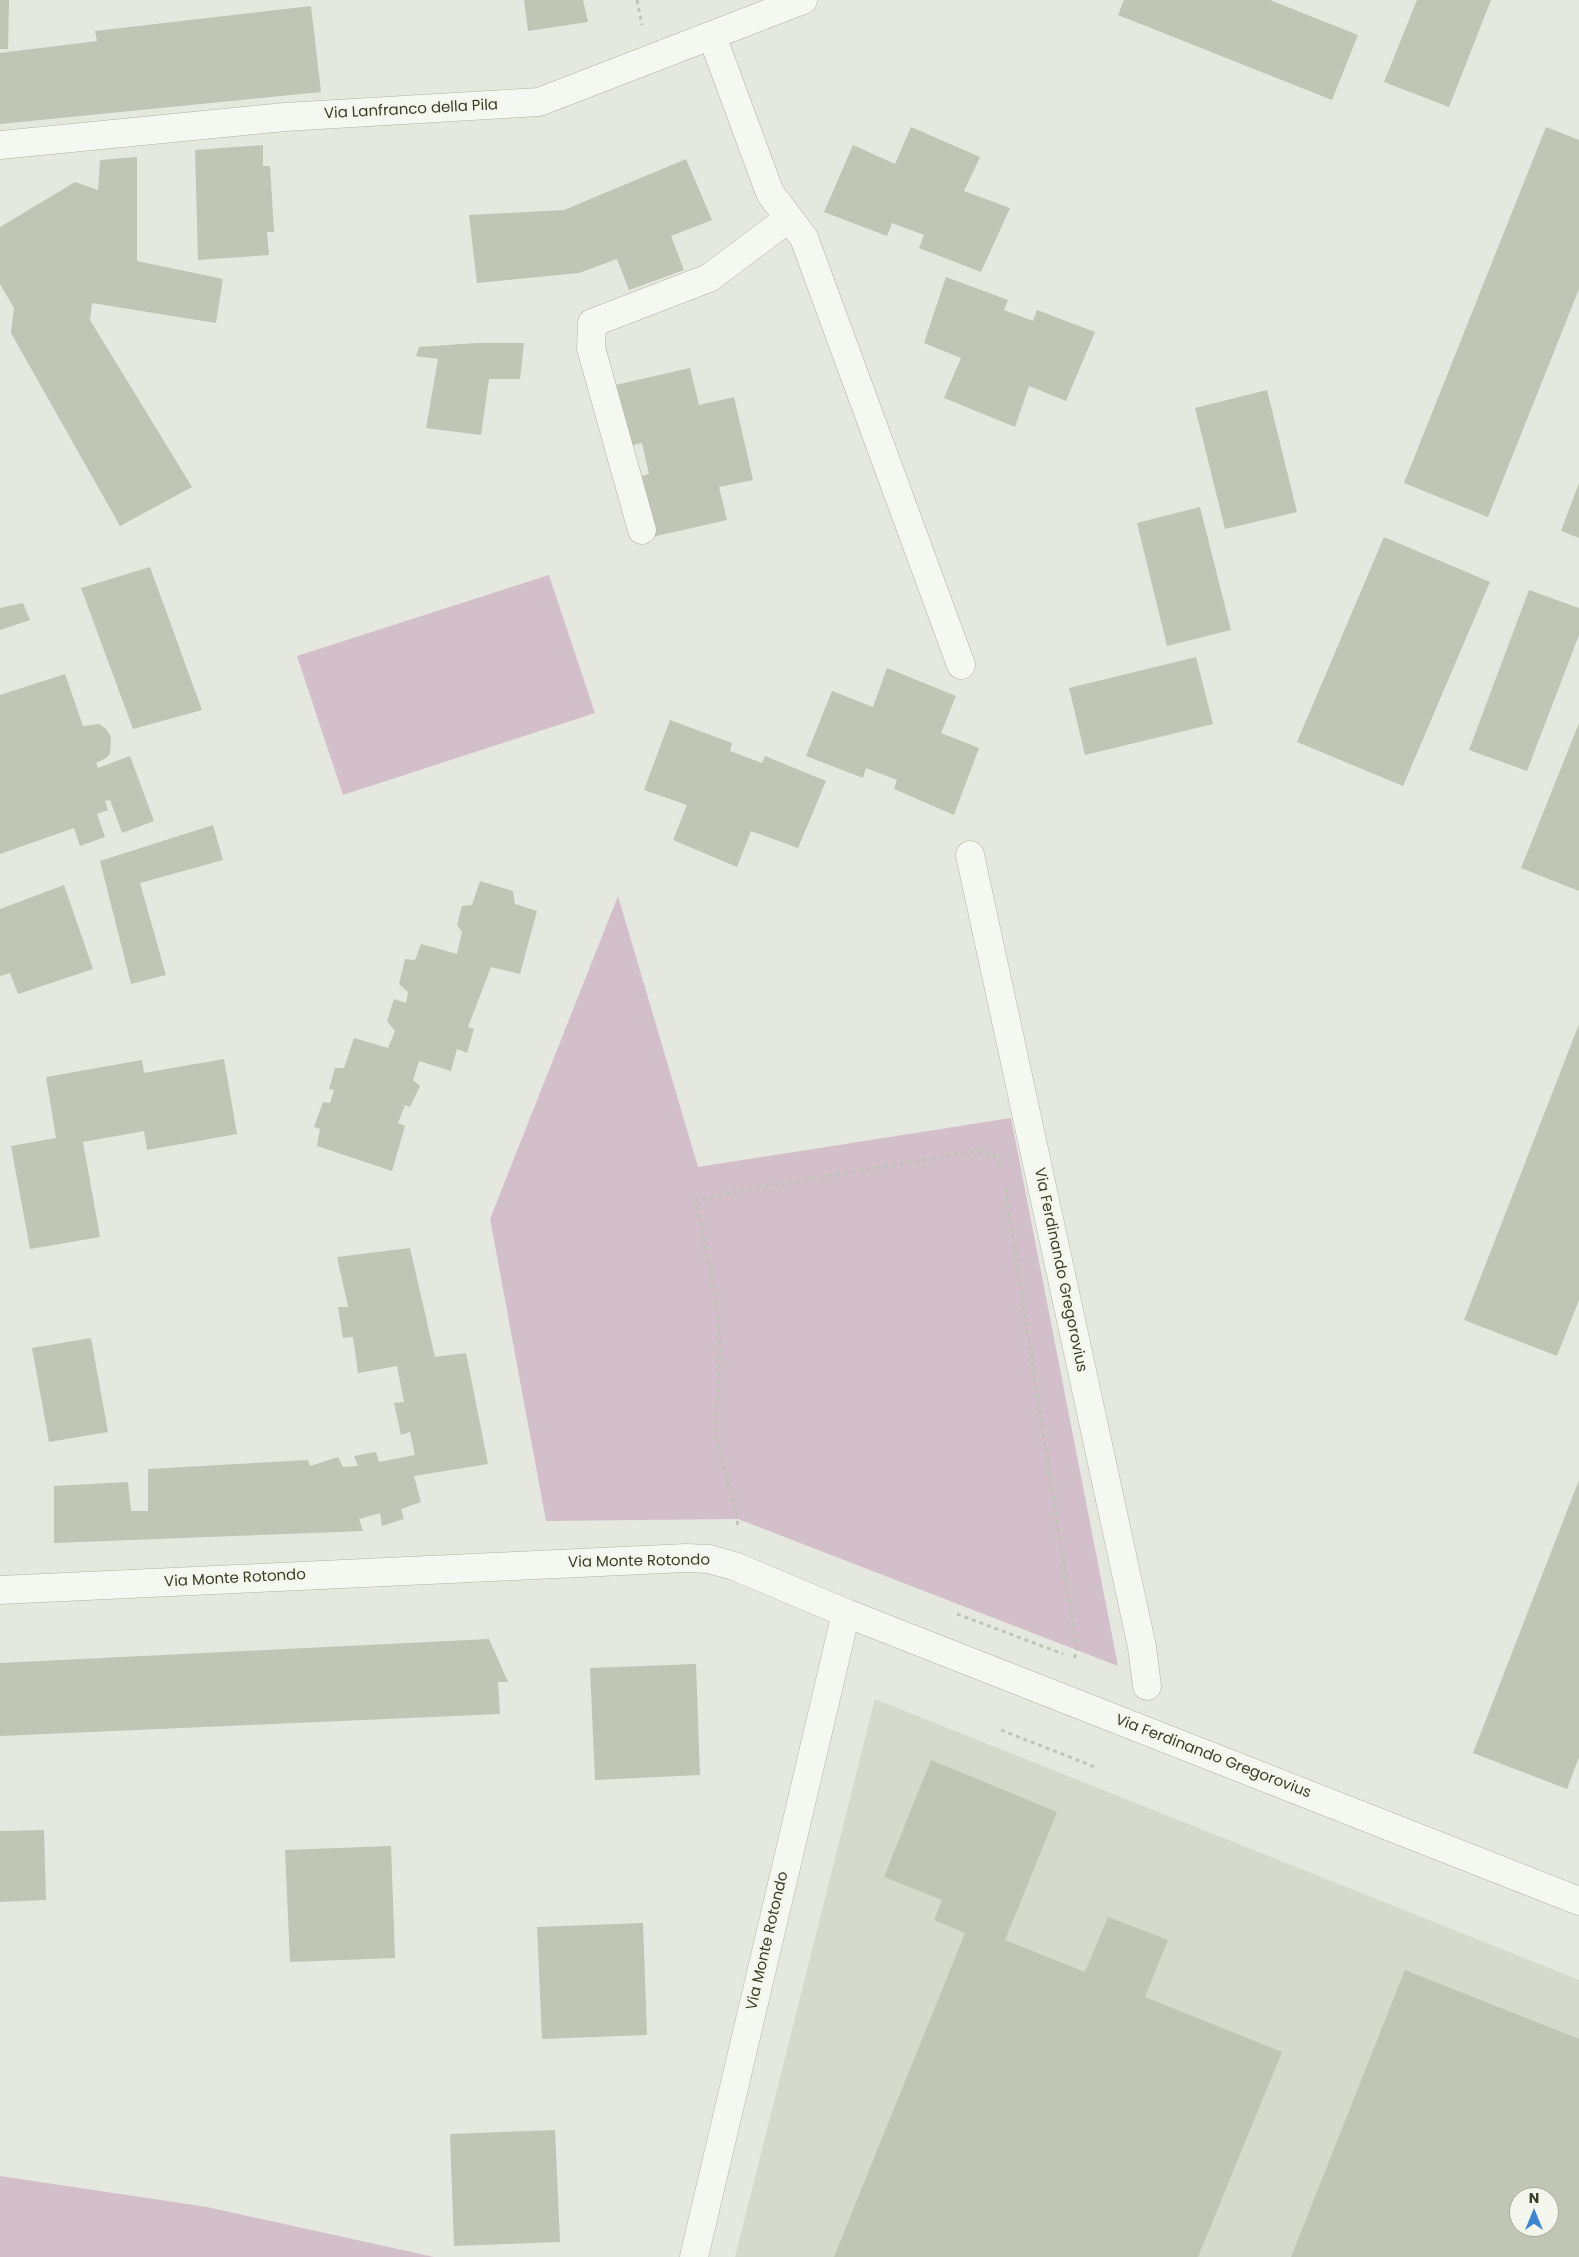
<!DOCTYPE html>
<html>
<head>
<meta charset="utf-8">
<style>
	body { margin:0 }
	#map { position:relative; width:1579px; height:2257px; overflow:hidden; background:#e5e8de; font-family:Poppins,sans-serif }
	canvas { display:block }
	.north { position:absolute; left:1509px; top:2187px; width:50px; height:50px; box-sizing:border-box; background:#f4f6ee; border:1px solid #a9ad9e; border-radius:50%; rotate:0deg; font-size:14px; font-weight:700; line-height:20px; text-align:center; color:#384027 }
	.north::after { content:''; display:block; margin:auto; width:18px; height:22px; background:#3d84d3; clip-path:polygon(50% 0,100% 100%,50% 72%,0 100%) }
</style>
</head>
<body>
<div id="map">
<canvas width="1579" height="2257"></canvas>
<div class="north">N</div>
</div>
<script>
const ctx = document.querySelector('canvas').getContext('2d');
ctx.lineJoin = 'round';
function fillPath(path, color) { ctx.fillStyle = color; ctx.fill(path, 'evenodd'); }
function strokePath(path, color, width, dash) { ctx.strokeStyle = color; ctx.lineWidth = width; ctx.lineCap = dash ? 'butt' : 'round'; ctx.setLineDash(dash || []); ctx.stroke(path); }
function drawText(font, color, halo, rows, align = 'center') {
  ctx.font = font + ' Poppins,sans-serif'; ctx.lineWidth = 5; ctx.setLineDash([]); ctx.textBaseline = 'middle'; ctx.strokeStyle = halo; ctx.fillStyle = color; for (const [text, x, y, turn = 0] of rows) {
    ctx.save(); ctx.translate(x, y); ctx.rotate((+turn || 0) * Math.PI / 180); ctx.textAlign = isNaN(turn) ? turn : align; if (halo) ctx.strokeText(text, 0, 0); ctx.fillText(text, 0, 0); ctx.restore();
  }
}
const built = new Path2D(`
	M875,1699l704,281v277h-844zM1519,2197h30v30h-30z`);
const green = new Path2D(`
	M549,575l46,138 -252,82 -46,-139z
	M618,896l80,271 313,-49 107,548 -380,-147 -192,2 -56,-302z
	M0,2176l207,31 227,50h-434z`);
const building = new Path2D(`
	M0,0h9l-1,49h-8z
	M524,0h59l5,22 -60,9z
	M1124,0h146l88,35 -26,65 -214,-85z
	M1417,0h74l-42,107 -65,-25z
	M311,6l10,86 -321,32v-71l97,-12 -2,-10z
	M911,127l69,30 -16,34 46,17 -29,64 -62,-24 5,-13 -32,-12 -5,13 -63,-24 29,-67 42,19z
	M1546,127l33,13v149l-91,228 -84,-34z
	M263,145v21h7l4,66h-7l2,23 -71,5 -3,-110z
	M137,157v104l86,18 -7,44 -124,-20 -2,17 102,167 -72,39 -109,-193 3,-25 -14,-24v-57l75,-45 23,8 2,-30z
	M686,159l26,61 -41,16 13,34 -55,20 -12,-31 -38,14 -102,10 -8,-68 95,-5z
	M946,277l62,23 -4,10 29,11 4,-11 58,22 -29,69 -37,-15 -14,41 -71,-29 17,-40 -37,-15z
	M476,343h48l-4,36h-31l-8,56 -55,-7 12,-69 -22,-3 3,-9z
	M690,368l9,37 35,-8 19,83 -34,7 8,33 -75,17 -14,-60 11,-3 -7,-31 -17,4 -14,-61z
	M1267,390l30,122 -72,17 -30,-121z
	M1579,483v55l-18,-7z
	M1200,507l31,123 -64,16 -30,-123z
	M1384,537l106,45 -87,204 -106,-44z
	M150,567l52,143 -69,19 -52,-141z
	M1529,590l50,18v27l-52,136 -58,-21z
	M23,603l7,17 -30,10v-22z
	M1196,657l17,67 -128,31 -16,-67z
	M887,668l69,28 -15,37 38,15 -25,67 -60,-26 3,-9 -31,-12 -3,10 -57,-22 26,-65 41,16z
	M65,674l18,52 16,-2 7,5 5,8 -1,17 -4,4 -10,5 2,5 32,-12 24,65 -32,12 -12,-33 -5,1 3,9 -11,4 8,23 -25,9 -6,-18 -74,26v-159z
	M670,720l62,23 -2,8 32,12 3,-7 61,25 -28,67 -47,-17 -14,36 -64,-27 14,-35 -43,-15z
	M1579,723v168l-58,-23z
	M213,825l10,35 -83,23 26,92 -35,9 -31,-123z
	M480,881l33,10 2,13 22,7 -17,63 -29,-7 -23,60 6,2 -7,24 -10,-4 -6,22 -32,-10 -6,19 7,6 -10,21 -5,-2 -7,18 7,3 -13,45 -75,-25 3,-17 -6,-2 9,-25 7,1 4,-13 -5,-1 6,-21h9l10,-30 34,10 7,-17 -8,-10 7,-22 12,4 2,-11 -9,-8 6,-25 10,1 6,-16 36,10 5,-22 -5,-7 5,-19 10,-1z
	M64,885l29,84 -75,25 -8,-21 -10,3v-67z
	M1579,1024v276l-22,56 -93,-36z
	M224,1059l13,75 -90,16 -3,-19 -61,11 17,95 -70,12 -19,-103 45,-8 -10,-61 96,-17 2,13z
	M410,1248l25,109 31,-4 22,111 -74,12 7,26 -20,7 3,10 -22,7 -2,-13 -21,6 4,12 -309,12v-57l74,-4 3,29h17v-42l160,-9 2,6 28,-9 5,10 15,-1 -4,-10 22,-4 3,10 36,-7 -5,-23 -9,3 -7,-32 10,-1 -7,-36 -39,7 -5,-36 -10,1 -5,-31h10l-11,-50z
	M91,1338l17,94 -59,10 -17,-94z
	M1579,1480v277l-12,32 -94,-36z
	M489,1639l19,43h-10l2,32 -500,22v-73z
	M696,1664l4,111 -105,5 -5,-112z
	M931,1760l126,52 -52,128 80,32 23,-55 60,23 -23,57 137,55 -84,205h-364l131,-324 -31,-13 8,-20 -58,-23z
	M44,1830l2,70 -46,2v-71z
	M391,1846l4,112 -105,4 -5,-112z
	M643,1923l4,112 -105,4 -5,-112z
	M1405,1970l174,69v218h-288zM1519,2197h30v30h-30z
	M555,2130l5,112 -106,4 -4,-112z`);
const path = new Path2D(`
	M637,0l5,25
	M1005,1188l72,462 -3,9
	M737,1525l1,-6 -23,-85 5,-82 -5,-58 -19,-93 42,-10 240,-40 17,5 7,11
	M957,1614l106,40
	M1001,1730l94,37`);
const minor = new Path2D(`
	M712,36l58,157 34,45 157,427
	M0,145l285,-28 254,-15 264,-102
	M642,530l-51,-182 1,-25 117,-45 80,-60
	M970,855l172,792 5,39
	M0,1590l686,-32 23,1 25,7 112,47 733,288
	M694,2257l152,-644`);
const streetNames = [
	["Via Lanfranco della Pila",411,110,-3],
	["Via Ferdinando Gregorovius",1060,1270,78],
	["Via Monte Rotondo",639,1562,-1],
	["Via Monte Rotondo",235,1579,-3],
	["Via Ferdinando Gregorovius",1213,1757,21],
	["Via Monte Rotondo",768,1941,-77]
];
fillPath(built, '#d5dacc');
fillPath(green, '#d3bfca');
fillPath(building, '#c0c5b5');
strokePath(minor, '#aeb2a3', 29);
strokePath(path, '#c0c4b8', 3, [4, 4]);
strokePath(minor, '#f5f7f1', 28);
drawText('15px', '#384027', '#f4f6ee', streetNames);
</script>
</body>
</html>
